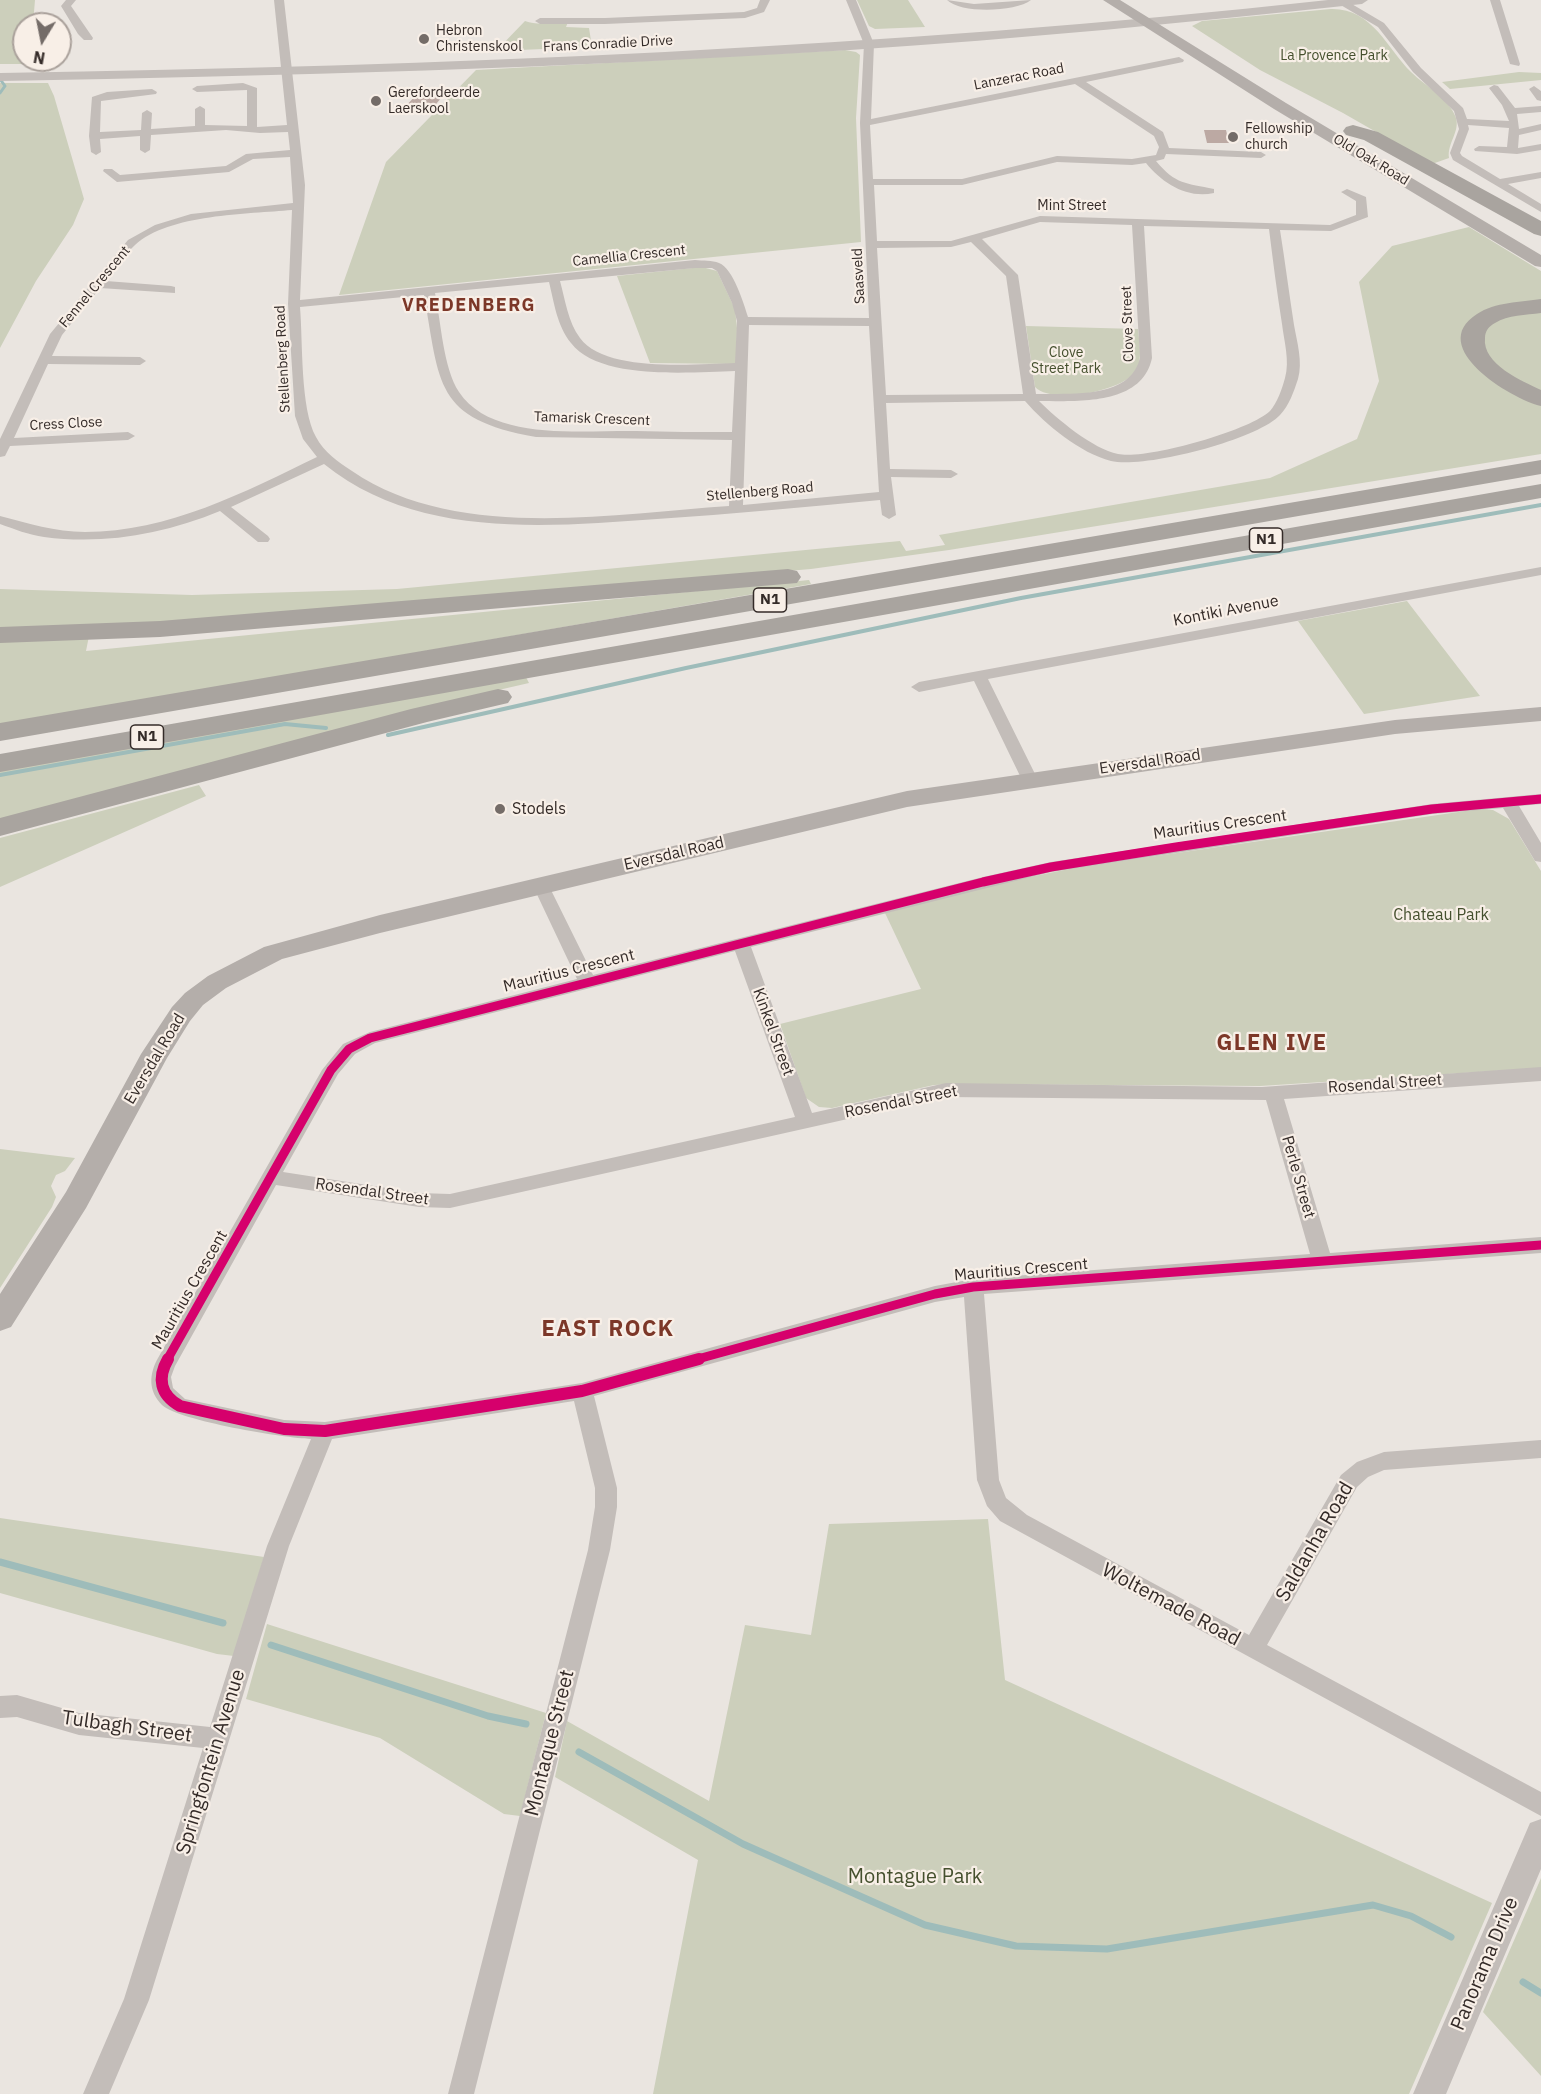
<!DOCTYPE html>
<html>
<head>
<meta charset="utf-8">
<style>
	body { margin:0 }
	#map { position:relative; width:1541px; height:2094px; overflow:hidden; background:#eae5e0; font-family:"IBM Plex Sans",sans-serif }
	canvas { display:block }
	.north { position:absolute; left:12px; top:12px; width:60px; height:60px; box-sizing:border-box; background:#f8efe7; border:2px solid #aaa19b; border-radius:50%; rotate:190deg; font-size:16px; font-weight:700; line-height:24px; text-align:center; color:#342b28 }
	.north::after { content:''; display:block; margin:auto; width:21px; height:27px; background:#746c68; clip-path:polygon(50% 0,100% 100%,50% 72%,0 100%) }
</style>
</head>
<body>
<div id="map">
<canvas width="1541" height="2094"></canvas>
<div class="north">N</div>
</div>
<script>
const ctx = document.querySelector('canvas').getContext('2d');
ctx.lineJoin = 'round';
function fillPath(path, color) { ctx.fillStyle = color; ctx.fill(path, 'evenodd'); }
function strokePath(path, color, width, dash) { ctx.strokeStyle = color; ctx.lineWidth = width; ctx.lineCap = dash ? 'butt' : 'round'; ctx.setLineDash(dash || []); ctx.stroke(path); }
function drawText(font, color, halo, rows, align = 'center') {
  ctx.font = font + ' "IBM Plex Sans",sans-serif'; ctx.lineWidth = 4.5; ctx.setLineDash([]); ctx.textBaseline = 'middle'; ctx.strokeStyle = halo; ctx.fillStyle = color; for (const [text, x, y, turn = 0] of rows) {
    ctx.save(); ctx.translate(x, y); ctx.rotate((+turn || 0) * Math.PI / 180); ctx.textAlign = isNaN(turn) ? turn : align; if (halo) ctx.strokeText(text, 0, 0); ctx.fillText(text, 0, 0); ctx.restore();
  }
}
const green = new Path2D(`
	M0,0h35l-2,24h-9v36h20l1,4h-45z
	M857,0h51l17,27 -50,2 -6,-3z
	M1331,9c41,-1 56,39 80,63 14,14 38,26 45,46 4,14 -9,25 -7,40l-17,6 -89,-51 -83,-43 -68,-44 10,-5z
	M525,21c14,5 28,1 43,1l-2,5 23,1 3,19 -96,4z
	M845,50l11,2 4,3 -4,63 5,124 -522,53 47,-133 90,-92z
	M1519,72l22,1v7l-91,9 -8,-7z
	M0,83h48l6,13 30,103 -11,26 -37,56 -36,67z
	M1469,227l72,44v183l-592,96 -138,19 -610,52 -201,8v-40l192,6 205,-6 503,-48 6,10 39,-6 -6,-10 331,-57 87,-39 22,-58 -20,-99 33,-36z
	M702,267l15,4 18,38 2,19 -1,36 -86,-1 -33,-87z
	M1026,326l112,3c1,12 5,31 -2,42 -13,20 -84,34 -101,16z
	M809,580l2,4 -811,141v-86l89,-3 -3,15z
	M1407,601l73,95 -116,18 -66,-93z
	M526,677l3,6 -61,14 -468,123v-49z
	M199,785l7,11 -206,91v-49z
	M1479,809l14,1 16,9 32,52v197l-281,18 -305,-2 -21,1 -102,23 -13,-1 -13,-9 -26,-74 141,-35 -36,-76 125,-32 64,-13z
	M0,1149l75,9 -10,13 -9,4 -5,11 5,11 -4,10 -52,81z
	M0,1518l264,39 -30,99 -17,-2 -217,-61z
	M988,1519l17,161 487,223 -83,191h-756l45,-234 -143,-83 12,-56 142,80 36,-176 66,10 18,-111z
	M267,1624l279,89 -26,103 -16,-2 -124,-76 -134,-39z
	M1541,1878v198l-58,-64z`);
const streamFar2 = new Path2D(`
	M0,79l5,7 -5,7`);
const streamFar1 = new Path2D(`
	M388,735l298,-67 335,-70 520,-93
	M0,775l285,-51 41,4`);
const stream = new Path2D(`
	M0,1562l223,61
	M271,1645l217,71 38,8
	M579,1752l164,92 182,81 91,21 91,3 266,-44 38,11 40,21
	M1523,1982l18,11`);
const building = new Path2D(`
	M417,94l25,3 -11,13 -26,-3z
	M1204,130h22l3,13h-22z`);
const minor = new Path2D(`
	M66,0h10l-5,6 22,32 -1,2h-8l-6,-6 -17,-28z
	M274,0h10l21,185 -5,115 395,-40c8,1 17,0 24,3 14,5 25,41 29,54l121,1 -9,-195 4,-79 -18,-44h10l18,44 -3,75 308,-62 5,3 -1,2 -97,20 77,50 6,16 92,4 5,3 -5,3 -95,-4 -2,5 -8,2c20,24 30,22 58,28v4c-27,6 -52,-10 -68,-30l-14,2 -75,-3 -95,23h-88l3,56h74l89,-25 290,9 26,-10v-14l-15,-9 6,-3 19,8 2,20 -37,14 -51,-1c5,31 9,63 14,95 3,17 9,37 4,54 -4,12 -9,27 -18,36 -23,25 -137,54 -169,46 -31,-8 -65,-36 -86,-60l-139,2 4,66 61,1 7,4 -7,4 -60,-1 5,38 -7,4 -7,-4 -2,-15c-74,7 -148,14 -223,19 -112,8 -240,20 -333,-55l-93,43 37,29 2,3 -2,3h-10l-38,-31c-56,23 -116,34 -176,26 -15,-2 -30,-8 -44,-13v-8c28,7 55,16 85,16 83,0 160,-40 232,-75l-14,-18 -8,-23 -7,-112 4,-94c-44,4 -123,4 -157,35 -11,10 -20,25 -29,36l65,5 4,1v6l-75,-5 -38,47 -10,21 88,1 6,4 -6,4 -92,-1 -34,74 114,-6 7,4 -7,4 -118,6 -5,10 -5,1v-18l50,-105 78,-94 27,-15 36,-11 102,-11 -3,-46 -37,2 -24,13 -112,10 -14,-11 1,-2h8l8,6 106,-9 20,-12 44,-4 -2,-18 -28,1 -34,-3 -75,5 -1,15 -5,3 -5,-3v-14l-40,3 1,13 -5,3 -5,-3 -2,-16 3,-39 15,-5 45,-3 5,3 -1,2 -55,7 -1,31 41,-2 1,-17 5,-3 5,3 -1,16 44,-3v-17l5,-3 5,3v16l42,1v-36l-50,2 -5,-3 5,-3 46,-3 14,5v39l30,-2zM1075,84l79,52 5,11 -3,8 -24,4 -75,-3 -95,23h-89l-3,-54zM1040,222l92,3 8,133c-10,42 -71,35 -104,36l-18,-119 -36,-36zM1144,226l125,3c4,32 8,64 13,95 2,17 8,37 3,54 -3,11 -8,25 -15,33 -21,20 -124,49 -152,43 -25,-5 -61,-35 -79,-53 38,0 103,5 113,-43zM971,242l35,34 17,118 -137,1 -9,-147 74,-1zM695,268h17l5,3 15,32 5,18 -2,42c-39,1 -130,10 -155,-25 -12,-16 -15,-39 -20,-57zM549,282c5,20 8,44 22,61 29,38 121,29 164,28l-3,61c-32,0 -64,0 -96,-1 -52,-1 -144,11 -177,-39 -16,-24 -18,-71 -24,-99zM424,295c16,89 10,124 112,142l196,3 -3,66c-118,8 -273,36 -377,-35 -14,-9 -28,-19 -36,-34 -16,-29 -13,-95 -16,-130zM749,325l120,1 10,166 -136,13z
	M760,0h10l-6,12 -19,6 -140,6h-65l-5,-3 5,-3h65l139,-6 13,-4z
	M947,0l27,4 57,-4c-15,12 -70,14 -84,0z
	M1339,0h6l39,23 37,45 42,40 4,11 42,2 -7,-16 -13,-17 5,-3 4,1 17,22 26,-2v6l-24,2 2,15 22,-5v6l-22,5 -1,13 23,-4v6l-24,4 -42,-3 -1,-2 5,-3 28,1 2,-19 -41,-3 1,4 -9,24 2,3 38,23 41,-7v6l-33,6 33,20v8l-88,-52 -3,-7 9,-24 -5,-18 -41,-39 -35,-45 -39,-23z
	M1490,0h10l20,64 -1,2 -9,-2z
	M1534,86l7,5v10l-4,-1 -8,-11z
	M1541,567v8l-553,104 50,101 -8,5 -8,-5 -48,-99 -55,11 -8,-5 8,-5z
	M1541,794v10l-22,2 22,37v19l-6,-1 -32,-53 -71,6 -381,58 -300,75 61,166 134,-30 316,4 279,-20v14l-257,18 46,154 211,-16v16l-557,41 15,186 7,18 21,17 222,120 92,-160 16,-13 27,-10 157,-12v18l-157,12 -16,7 -11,10 -90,158 274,147v24l-541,-295 -13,-15 -10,-26 -13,-183 -29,5 -341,94 23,92v19l-7,43 -136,544h-26l140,-544 7,-43v-19l-21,-87 -242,38 -43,107 -140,454 -40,94h-26l41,-95 79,-251 -124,-13 -62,-18 -17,1v-22l17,-1 62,18 131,14 57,-181 44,-107c-26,-1 -132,-18 -149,-34 -14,-14 -13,-31 -4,-47l164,-288 21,-26 27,-12 207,-53 -44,-93 2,-4h12l2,4 44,89 390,-98 68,-15 381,-58zM735,951l60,166 -345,77 -31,-1 -136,-21 55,-98 17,-20 20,-11zM946,1097l320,3 44,154 -337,25 -38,7 -353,97 -257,39 -41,-2 -99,-21 -12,-11 -2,-11 4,-11 101,-181 143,22 31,1z`);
const tertiary = new Path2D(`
	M1328,0h40l-6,4c-170,18 -341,35 -512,46 -283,18 -566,26 -850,31v-8c444,-7 887,-25 1328,-73z
	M1541,1819v50l-95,225h-33l117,-271z`);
const secondary = new Path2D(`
	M1103,0h17l166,103 255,152v12l-6,-1 -261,-157z
	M1541,707v14l-146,13 -488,73 -527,126 -98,26 -56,29 -23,17 -13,16 -23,37 -81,150 -75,119 -11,4v-37l66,-102 75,-138 31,-47 13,-14 23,-17 56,-29 116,-32 527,-124 488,-71z`);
const motorway = new Path2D(`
	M1353,125l25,7 163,89v15l-7,-2 -170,-94 -18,-5 -3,-4 3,-4z
	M1541,299v14c-15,2 -33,2 -46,10 -6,3 -10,8 -10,15 -3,26 37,43 56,52v16c-30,-7 -116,-59 -64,-92 18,-12 44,-12 64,-15z
	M1541,460v14l-1541,267v-18z
	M1541,484v14l-1541,274v-18z
	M788,569l9,2 4,6 -4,6 -637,54 -160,6v-16l160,-6z
	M498,689l10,2 4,6 -4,6 -81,19 -427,114v-18l411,-109z`);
const cyclewayFar1 = new Path2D(`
	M167,1360l164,-290 18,-21 21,-11 613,-156 68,-15 125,-20 256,-38 109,-10
	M694,1360l241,-66 38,-7 568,-42`);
const cycleway = new Path2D(`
	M168,1359c-11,19 -8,36 12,47l104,23 41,2 257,-40 117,-32`);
const markers = [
	[424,39,6,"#746c68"],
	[376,101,6,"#746c68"],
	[1233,137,6,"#746c68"],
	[500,809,6,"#746c68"]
];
const farPoinames = [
	["Hebron",436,31],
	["Christenskool",436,47],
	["Gerefordeerde",388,93],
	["Laerskool",388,109],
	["Fellowship",1245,129],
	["church",1245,145]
];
const farStreetnames = [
	["Frans Conradie Drive",608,44,-3],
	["Lanzerac Road",1019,77,-11],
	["Old Oak Road",1371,160,31],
	["Mint Street",1072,206],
	["Camellia Crescent",629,256,-6],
	["Saasveld",859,276,-93],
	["Fennel Crescent",95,287,-50],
	["Clove Street",1128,324,-92],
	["Stellenberg Road",283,359,-93],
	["Tamarisk Crescent",592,419,2],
	["Cress Close",66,424,-3],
	["Stellenberg Road",760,492,-5]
];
const farParknames = [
	["La Provence Park",1334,56],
	["Clove",1066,353],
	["Street Park",1066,369]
];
const shields = [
	[1266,540,33],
	[770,600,33],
	[147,737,33]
];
const shieldNames = [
	["N1",1266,540],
	["N1",770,600],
	["N1",147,737]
];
const streetNames = [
	["Kontiki Avenue",1226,611,-11],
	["Eversdal Road",1150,762,-8],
	["Mauritius Crescent",1220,825,-8],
	["Eversdal Road",674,854,-13],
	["Mauritius Crescent",569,971,-14],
	["Kinkel Street",773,1032,70],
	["Eversdal Road",155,1059,-59],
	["Rosendal Street",1385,1084,-4],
	["Rosendal Street",901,1102,-11],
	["Perle Street",1298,1177,74],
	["Rosendal Street",372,1192,8],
	["Mauritius Crescent",1021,1270,-5],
	["Mauritius Crescent",190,1290,-60]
];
const poiNames = [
	["Stodels",512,809]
];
const parkNames = [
	["Chateau Park",1441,915]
];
const farDistrictnames = [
	["VREDENBERG",469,306]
];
const nearStreetnames = [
	["Saldanha Road",1315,1542,-60],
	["Woltemade Road",1171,1605,28],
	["Tulbagh Street",127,1727,8],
	["Montaque Street",550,1743,-76],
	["Springfontein Avenue",211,1762,-73],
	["Panorama Drive",1485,1964,-67]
];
const nearParknames = [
	["Montague Park",915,1877]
];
const districtNames = [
	["GLEN IVE",1272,1044],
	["EAST ROCK",608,1330]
];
fillPath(green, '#cccfbb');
strokePath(streamFar2, '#9ebcba', 3);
strokePath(streamFar1, '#9ebcba', 4);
strokePath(stream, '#9ebcba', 7);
fillPath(building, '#bca9a3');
fillPath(minor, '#c3bdb9');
fillPath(tertiary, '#c3bdb9');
fillPath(secondary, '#b4aeaa');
fillPath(motorway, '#a9a49f');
strokePath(cyclewayFar1, '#d6006c', 9);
strokePath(cycleway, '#d6006c', 12);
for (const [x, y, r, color] of markers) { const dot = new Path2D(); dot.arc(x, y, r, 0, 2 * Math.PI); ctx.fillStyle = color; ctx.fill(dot); strokePath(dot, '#f8efe7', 2); }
drawText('14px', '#342b28', '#f8efe7', farPoinames, 'left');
drawText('14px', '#342b28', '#f8efe7', farStreetnames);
drawText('14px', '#45502e', '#f8efe7', farParknames);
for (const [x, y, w] of shields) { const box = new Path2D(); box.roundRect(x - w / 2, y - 12, w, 24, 4.5); ctx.fillStyle = '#f8efe7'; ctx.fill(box); strokePath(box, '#342b28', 1.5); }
drawText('bold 15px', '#342b28', null, shieldNames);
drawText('16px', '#342b28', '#f8efe7', streetNames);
drawText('16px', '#342b28', '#f8efe7', poiNames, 'left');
drawText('16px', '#45502e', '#f8efe7', parkNames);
ctx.letterSpacing = '1.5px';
drawText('bold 18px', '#7c3728', '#f8efe7', farDistrictnames);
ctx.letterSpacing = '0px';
drawText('20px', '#342b28', '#f8efe7', nearStreetnames);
drawText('20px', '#45502e', '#f8efe7', nearParknames);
ctx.letterSpacing = '1.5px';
drawText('bold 22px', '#7c3728', '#f8efe7', districtNames);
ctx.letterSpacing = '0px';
</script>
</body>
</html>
